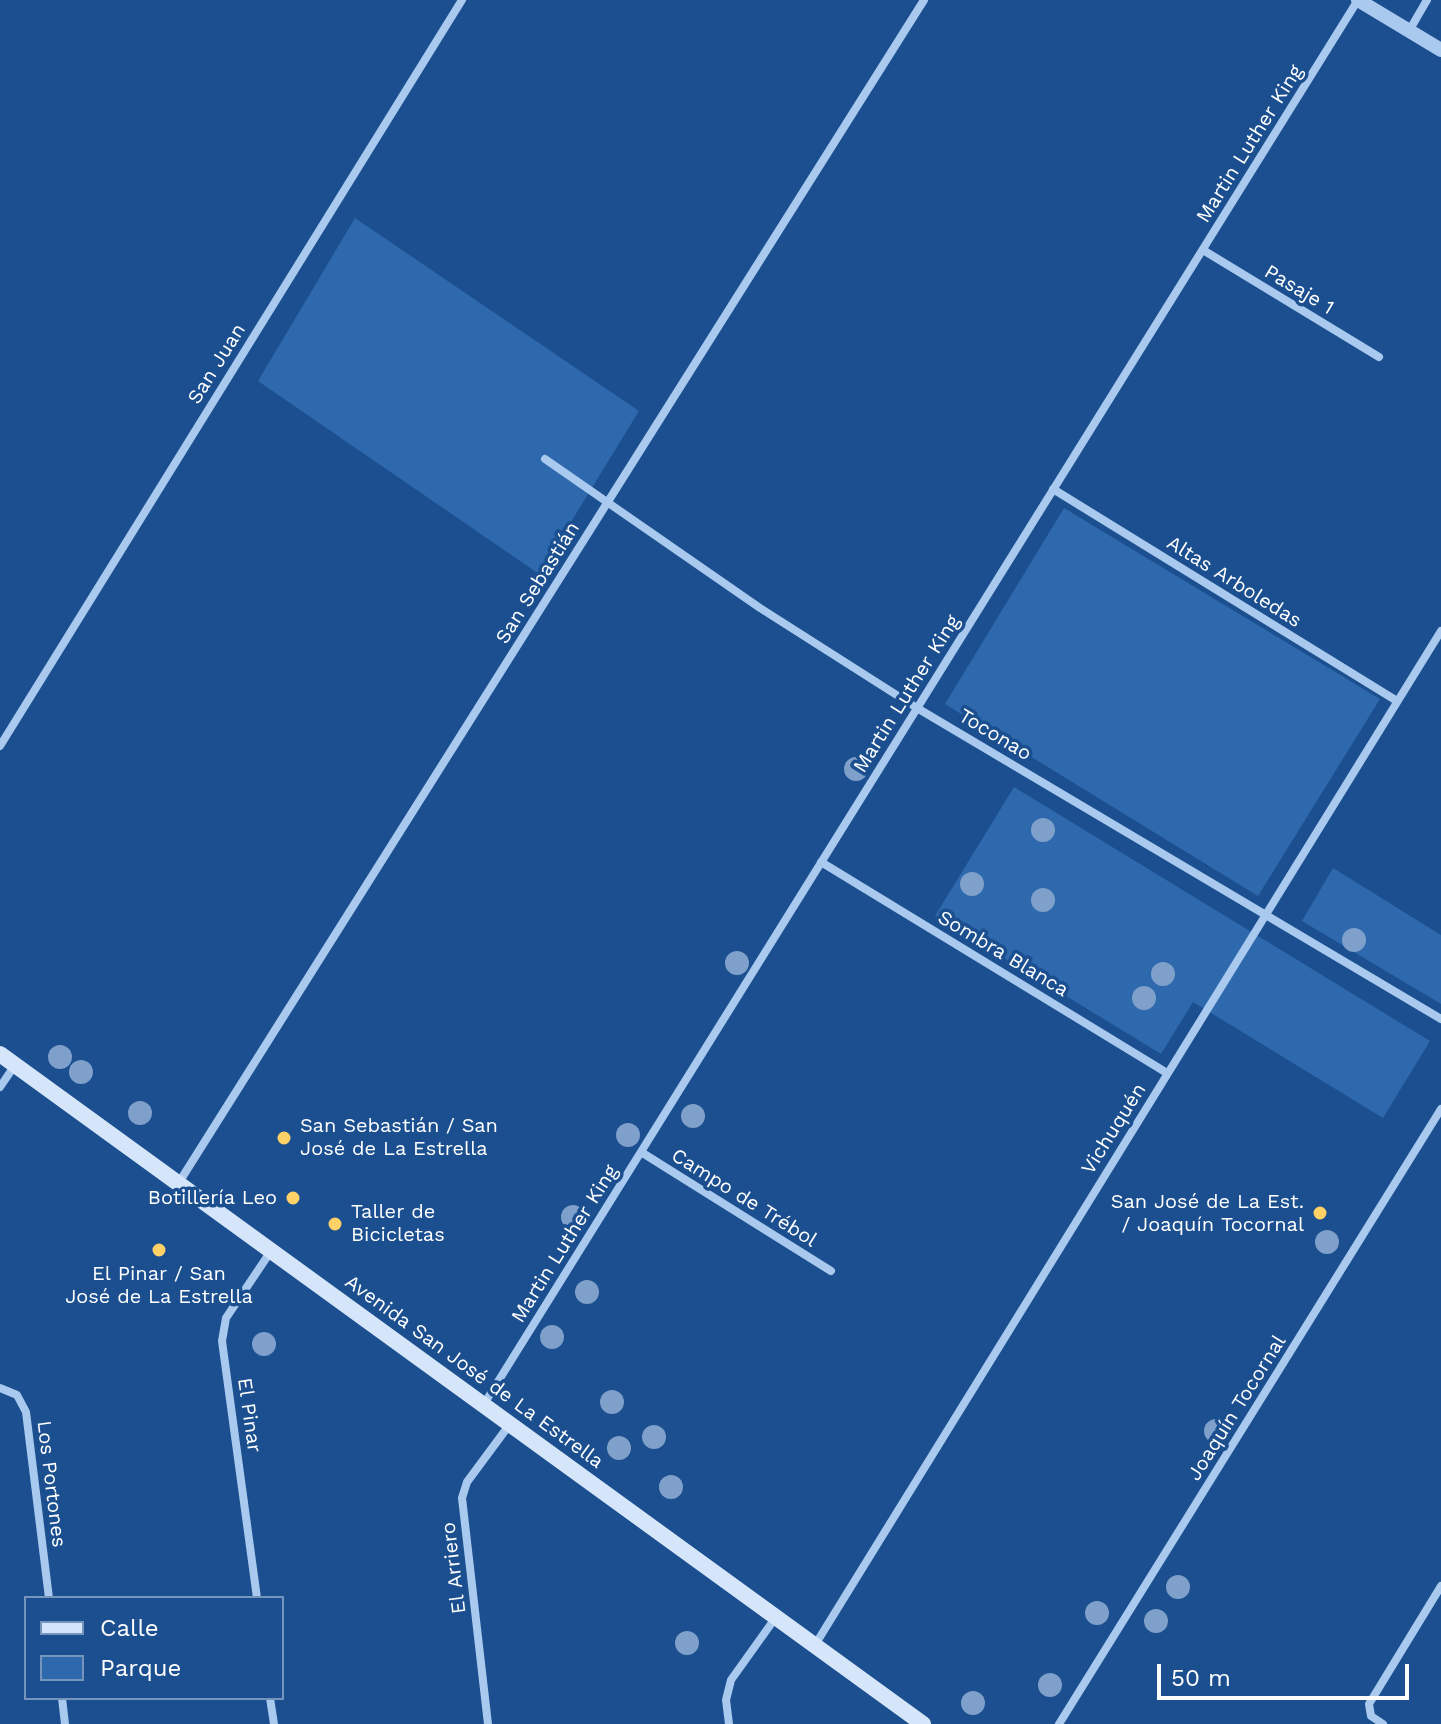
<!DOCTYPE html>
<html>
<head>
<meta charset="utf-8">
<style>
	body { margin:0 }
	#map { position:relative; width:1441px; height:1724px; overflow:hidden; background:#1b4f8f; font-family:"Work Sans",sans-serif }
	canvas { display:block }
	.legend { position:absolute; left:24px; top:1596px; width:260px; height:104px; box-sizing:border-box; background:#1b4f8f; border:2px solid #7695bc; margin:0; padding:10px 14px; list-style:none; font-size:24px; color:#fff }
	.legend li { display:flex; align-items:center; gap:16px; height:40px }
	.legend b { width:40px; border:2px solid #7695bc }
	.scale { position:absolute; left:1157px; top:1664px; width:252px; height:36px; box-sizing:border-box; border:4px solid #fff; border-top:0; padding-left:10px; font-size:24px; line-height:28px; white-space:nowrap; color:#fff; -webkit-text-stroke:6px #1b4f8f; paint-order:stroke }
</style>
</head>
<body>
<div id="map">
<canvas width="1441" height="1724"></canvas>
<ul class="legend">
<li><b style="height:10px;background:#d6e6fa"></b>Calle</li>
<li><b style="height:22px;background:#2e69ad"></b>Parque</li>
</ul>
<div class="scale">50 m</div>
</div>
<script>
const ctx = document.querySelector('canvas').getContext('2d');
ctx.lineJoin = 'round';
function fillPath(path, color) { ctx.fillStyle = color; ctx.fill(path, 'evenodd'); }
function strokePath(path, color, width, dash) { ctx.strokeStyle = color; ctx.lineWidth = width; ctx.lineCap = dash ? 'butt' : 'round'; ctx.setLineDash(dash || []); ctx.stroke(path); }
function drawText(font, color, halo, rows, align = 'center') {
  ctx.font = font + ' "Work Sans",sans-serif'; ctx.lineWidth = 7; ctx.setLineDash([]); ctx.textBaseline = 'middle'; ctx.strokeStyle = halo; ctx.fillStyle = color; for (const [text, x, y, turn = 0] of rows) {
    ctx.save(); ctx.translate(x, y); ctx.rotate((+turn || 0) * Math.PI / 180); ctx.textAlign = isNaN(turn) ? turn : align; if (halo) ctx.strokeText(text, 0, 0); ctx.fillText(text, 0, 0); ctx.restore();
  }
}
const green = new Path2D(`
	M355,218l284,193 -100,163 -281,-193z
	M1064,508l316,191 -122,197 -313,-192z
	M1014,787l416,254 -47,77 -190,-116 -32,52 -226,-138z
	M1333,868l108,67v69l-139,-83z`);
const minor = new Path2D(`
	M1409,31l18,-31
	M1203,250l176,107
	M545,459l215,149 157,100 524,311
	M1053,489l344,212
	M0,746l462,-746
	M821,862l346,211
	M0,1087l15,-22
	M641,1152l190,119
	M178,1184l746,-1184
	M0,1388l17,7 9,17 23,186
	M484,1404l874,-1404
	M257,1598l-35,-257 4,-23 45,-67
	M815,1645l626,-1014
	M62,1698l3,26
	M270,1698l4,26
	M488,1724l-26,-226 5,-16 43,-58
	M729,1724l-3,-24 5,-20 45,-63
	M1059,1724l382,-615
	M1383,1724l-12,-8 -2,-12 72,-118`);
const tertiary = new Path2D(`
	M1358,0l83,50`);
const secondary = new Path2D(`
	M0,1054l923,670`);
const trees = [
	[856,769],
	[1043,830],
	[972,884],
	[1043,900],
	[1354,940],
	[737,963],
	[1163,974],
	[1144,998],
	[60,1057],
	[81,1072],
	[140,1113],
	[693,1116],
	[628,1135],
	[573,1217],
	[1327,1242],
	[587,1292],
	[552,1337],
	[264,1344],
	[612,1402],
	[1216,1431],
	[654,1437],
	[619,1448],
	[671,1487],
	[1178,1587],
	[1097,1613],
	[1156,1621],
	[687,1643],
	[1050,1685],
	[973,1703]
];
const markers = [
	[284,1138,8,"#ffd166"],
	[293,1198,8,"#ffd166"],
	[1320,1213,8,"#ffd166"],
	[335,1224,8,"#ffd166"],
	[159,1250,8,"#ffd166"]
];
const streetNames = [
	["Martin Luther King",1250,144,-58],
	["Pasaje 1",1299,290,31],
	["San Juan",217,364,-58],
	["Altas Arboledas",1234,582,32],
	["San Sebastián",538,583,-58],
	["Martin Luther King",907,694,-58],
	["Toconao",995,735,31],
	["Sombra Blanca",1003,954,31],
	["Vichuquén",1114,1129,-58],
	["Campo de Trébol",744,1198,32],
	["Martin Luther King",565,1244,-58],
	["Avenida San José de La Estrella",474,1372,36],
	["Joaquín Tocornal",1237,1408,-58],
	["El Pinar",249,1415,82],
	["Los Portones",51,1484,83],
	["El Arriero",454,1568,-97]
];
const poiNames = [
	["San Sebastián / San",300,1126],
	["José de La Estrella",300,1149],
	["Botillería Leo",277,1198,"right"],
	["San José de La Est.",1304,1202,"right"],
	["/ Joaquín Tocornal",1304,1225,"right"],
	["Taller de",351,1212],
	["Bicicletas",351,1235],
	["El Pinar / San",159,1274,"center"],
	["José de La Estrella",159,1297,"center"]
];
fillPath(green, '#2e69ad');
strokePath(minor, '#a9c9ee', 8);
strokePath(tertiary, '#a9c9ee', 14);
strokePath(secondary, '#d6e6fa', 16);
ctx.fillStyle = '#7ea0ca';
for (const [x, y] of trees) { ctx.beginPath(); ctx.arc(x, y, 12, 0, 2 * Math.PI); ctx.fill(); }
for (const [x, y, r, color] of markers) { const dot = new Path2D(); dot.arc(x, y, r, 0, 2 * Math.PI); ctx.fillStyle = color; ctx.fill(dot); strokePath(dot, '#1b4f8f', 3); }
drawText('20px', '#fff', '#1b4f8f', streetNames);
drawText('20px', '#fff', '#1b4f8f', poiNames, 'left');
</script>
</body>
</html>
